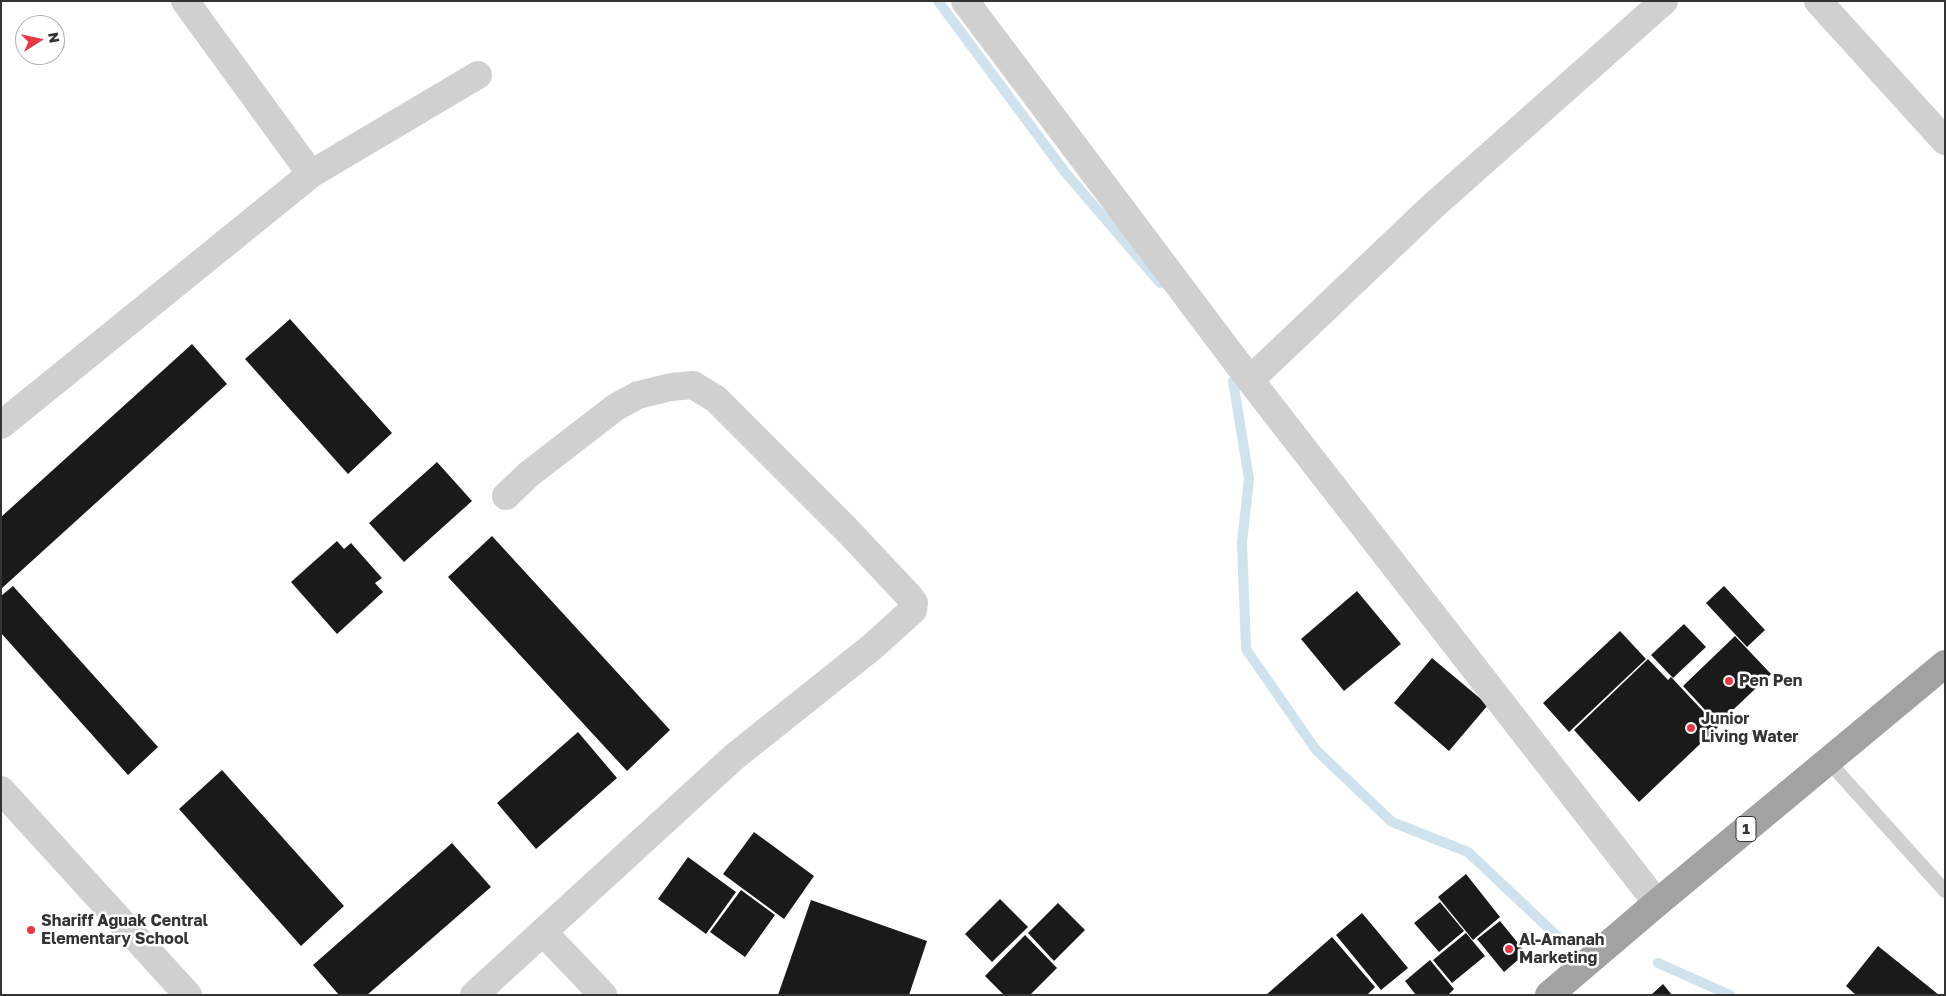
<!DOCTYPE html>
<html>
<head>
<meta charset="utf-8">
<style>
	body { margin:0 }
	#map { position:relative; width:1946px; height:996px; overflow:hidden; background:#fff; font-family:"Golos Text",sans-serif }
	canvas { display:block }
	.frame { position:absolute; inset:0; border:2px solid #333; pointer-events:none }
	.north { position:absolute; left:15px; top:15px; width:50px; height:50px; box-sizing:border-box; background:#fff; border:1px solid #adadad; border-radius:50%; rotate:80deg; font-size:14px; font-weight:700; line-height:20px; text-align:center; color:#333 }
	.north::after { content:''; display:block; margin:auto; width:18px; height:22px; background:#e63946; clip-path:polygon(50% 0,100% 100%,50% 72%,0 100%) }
</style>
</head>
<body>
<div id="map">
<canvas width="1946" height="996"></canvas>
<div class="frame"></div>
<div class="north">N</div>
</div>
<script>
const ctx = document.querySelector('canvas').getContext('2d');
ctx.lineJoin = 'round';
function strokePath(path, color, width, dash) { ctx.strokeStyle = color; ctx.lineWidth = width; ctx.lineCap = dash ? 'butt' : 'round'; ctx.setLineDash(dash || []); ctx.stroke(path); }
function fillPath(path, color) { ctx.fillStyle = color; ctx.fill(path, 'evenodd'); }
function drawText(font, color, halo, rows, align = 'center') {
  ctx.font = font + ' "Golos Text",sans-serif'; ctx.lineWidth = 5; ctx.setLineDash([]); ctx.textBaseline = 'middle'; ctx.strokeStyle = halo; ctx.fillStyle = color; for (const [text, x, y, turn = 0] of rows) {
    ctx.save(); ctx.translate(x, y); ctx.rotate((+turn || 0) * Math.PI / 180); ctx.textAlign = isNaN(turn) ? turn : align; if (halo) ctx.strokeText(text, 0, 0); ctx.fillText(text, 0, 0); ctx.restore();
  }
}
const stream = new Path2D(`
	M938,1l127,171 95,111
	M1233,381l16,98 -7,63 4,107 70,101 76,72 76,30 91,86
	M1658,963l72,32`);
const building = new Path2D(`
	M290,319l102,114 -44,41 -103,-115z
	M192,344l35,40 -226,205v-72z
	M437,462l35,39 -68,61 -35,-39z
	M492,536l178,194 -43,41 -179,-194z
	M337,541l7,8 7,-6 31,35 -7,5 8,9 -46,42 -46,-52z
	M13,586l145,161 -30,28 -127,-142v-37z
	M1724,586l41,44 -18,17 -41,-44z
	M1357,591l44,53 -57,47 -43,-52z
	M1684,624l22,23 -33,31 -22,-23z
	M1620,631l26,28 -77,73 -26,-29z
	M1735,636l36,38 -53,50 -35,-38z
	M1432,658l56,47 -39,46 -55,-48z
	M1648,659l20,21 3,-3 47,50 -79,75 -65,-72z
	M578,732l39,46 -81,71 -39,-46z
	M222,770l122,136 -43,40 -122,-137z
	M754,832l60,44 -30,43 -61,-45z
	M452,843l39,44 -124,108h-28l-26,-30z
	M688,857l48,35 -30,42 -48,-35z
	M1466,874l34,43 -27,23 -35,-43z
	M741,890l34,25 -30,42 -35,-25z
	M1000,899l28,28 -36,35 -27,-28z
	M811,900l116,41 -18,54h-131z
	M1440,902l24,29 -25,21 -25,-29z
	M1058,903l27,27 -31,31 -26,-28z
	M1362,913l46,55 -27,22 -45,-55z
	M1500,921l26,32 -22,19 -27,-33z
	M1466,933l19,23 -33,27 -19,-23z
	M1025,935l32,33 -27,27h-26l-19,-19z
	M1332,937l43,50 -8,8h-101z
	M1878,946l61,49h-83l-10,-9z
	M1430,960l24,29 -6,6h-32l-11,-14z
	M1663,984l9,11h-21z`);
const service = new Path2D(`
	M1828,761l117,130`);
const minor = new Path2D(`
	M185,1l126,173
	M965,1l285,379 407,523
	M1818,1l127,140
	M1250,380l183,-174 231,-205
	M1,425l310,-251 167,-99
	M544,933l59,62
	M474,995l260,-238 138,-110 41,-37 1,-7 -5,-7 -62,-66 -131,-131 -23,-14 -22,2 -33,8 -22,12 -87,67 -23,22`);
const tertiary = new Path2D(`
	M1,790l187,205`);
const trunk = new Path2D(`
	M1549,995l108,-92 288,-239`);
const markers = [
	[1729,681,5,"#e63946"],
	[1691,728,5,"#e63946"],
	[31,930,5,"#e63946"],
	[1509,949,5,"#e63946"]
];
const shields = [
	[1746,829,20]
];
const shieldNames = [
	["1",1746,829]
];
const poiNames = [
	["Pen Pen",1739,681],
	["Junior",1701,719],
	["Living Water",1701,737],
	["Shariff Aguak Central",41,921],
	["Elementary School",41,939],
	["Al-Amanah",1519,940],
	["Marketing",1519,958]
];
strokePath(stream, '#cfe2ee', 10);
fillPath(building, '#1a1a1a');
strokePath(service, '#d0d0d0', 14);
strokePath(minor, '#d0d0d0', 28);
strokePath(tertiary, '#d0d0d0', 28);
strokePath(trunk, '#a2a2a2', 28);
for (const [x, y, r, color] of markers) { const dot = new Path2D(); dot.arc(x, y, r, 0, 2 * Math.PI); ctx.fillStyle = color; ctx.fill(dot); strokePath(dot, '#fff', 2); }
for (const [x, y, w] of shields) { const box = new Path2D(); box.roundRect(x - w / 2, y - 12.5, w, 25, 4); ctx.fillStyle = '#fff'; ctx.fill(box); strokePath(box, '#333', 1); }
drawText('bold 15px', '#333', null, shieldNames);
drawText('bold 16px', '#333', '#fff', poiNames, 'left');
</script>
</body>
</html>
